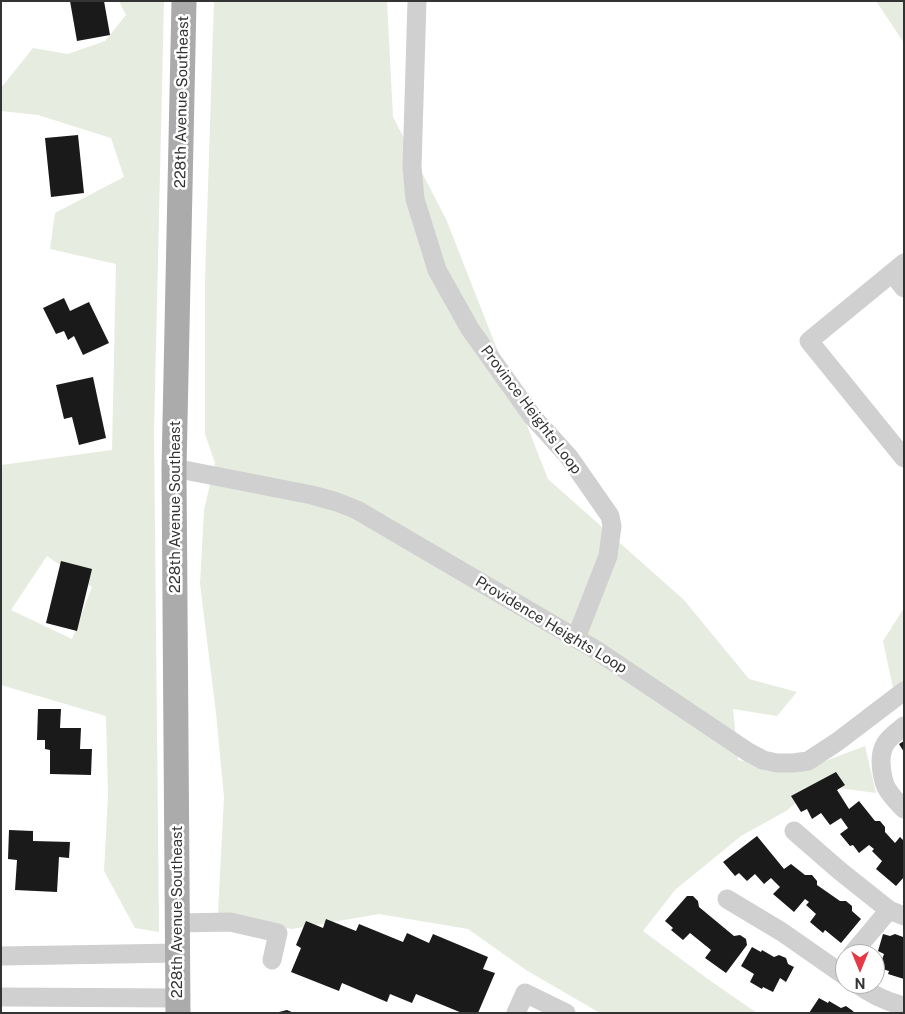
<!DOCTYPE html>
<style>
body{margin:0}
#map{position:relative;width:905px;height:1014px;overflow:hidden;background:#fff;font-family:"Public Sans",sans-serif}
canvas{display:block}
.frame{position:absolute;inset:0;border:2px solid #333;pointer-events:none}
.north{position:absolute;left:835px;top:944px;width:50px;height:50px;box-sizing:border-box;background:#fff;border:1px solid #adadad;border-radius:50%;rotate:180deg;font-size:14px;font-weight:700;line-height:20px;text-align:center;color:#333}
.north::after{content:'';display:block;margin:auto;width:18px;height:22px;background:#e63946;clip-path:polygon(50% 0,100% 100%,50% 72%,0 100%)}
</style>
<div id="map">
<canvas width="905" height="1014"></canvas>
<div class="frame"></div>
<div class="north">N</div>
</div>
<script>
const c = document.querySelector('canvas').getContext('2d');
c.lineJoin = 'round';
function fill(path, color) { c.fillStyle = color; c.fill(path, 'evenodd'); }
function trace(path, color, width, dash) { c.strokeStyle = color; c.lineWidth = width; c.lineCap = dash ? 'butt' : 'round'; c.setLineDash(dash || []); c.stroke(path); }
function drawText(font, color, halo, rows, align = 'center') {
  c.font = font + ' "Public Sans",sans-serif'; c.lineWidth = 5; c.setLineDash([]); c.textBaseline = 'middle'; c.strokeStyle = halo; c.fillStyle = color; for (const [text, x, y, turn = 0] of rows) {
    c.save(); c.translate(x, y); c.rotate((+turn || 0) * Math.PI / 180); c.textAlign = isNaN(turn) ? turn : align; if (halo) c.strokeText(text, 0, 0); c.fillText(text, 0, 0); c.restore();
  }
}
fill(new Path2D(`
 M119,1h45l-10,430 5,501 -24,-4 -31,-57 4,-76 -2,-79 -105,-31v-220l111,-15 4,-186 -66,-15 5,-36 69,-36 -13,-39 -73,-23 -37,-4v-23l32,-40 35,6 37,-13 21,-26zM47,556l45,31 -20,52 -61,-29z
 M214,1h173l6,116 53,102 102,260 136,121 65,79 48,13 -20,24 -44,-7 5,51 64,10 63,-24 11,47 -59,-8 -31,26 -45,25 -66,54 -32,41 69,51 45,31h-157l-74,-43 -58,-41 -89,-15 -87,15 -74,-16 6,-116 -8,-84 -16,-129 4,-74 11,-47 -10,-29v-154z
 M876,1h28v42z
 M904,608v76l-11,4 -10,-47z`), '#e6ecdf');
fill(new Path2D(`
 M70,1h34l6,34 -33,6z
 M78,135l6,58 -33,4 -6,-59z
 M64,298l6,13 19,-9 20,41 -26,12 -9,-19 -6,4 -4,-9 -8,3 -13,-26z
 M93,377l13,61 -27,7 -7,-28 -8,2 -8,-34z
 M61,561l31,8 -15,62 -31,-8z
 M38,709h23l-1,19h21l-1,21h12l-1,26 -41,-1v-24l-5,-1v-9h-8z
 M904,741v11l-5,-8z
 M836,772l9,13 -8,5 12,19 10,-8 16,20h5l5,6v5l10,11 5,-6 4,4v36l-8,9 -20,-17 6,-8 -10,-10 2,-2 -5,-4 -10,8 -6,-8 -3,1 -10,-12 8,-6 -7,-10 -11,7 -9,-12 -9,6 -5,-10 -6,3 -10,-16z
 M9,830l24,1v10l37,1 -1,16 -10,-1 -2,35 -42,-2 2,-30 -9,-1z
 M757,836l27,33 7,-5 14,11h7l5,6v4l23,16h6l6,5v5l9,8 -20,24 -16,-13 -2,3 -13,-11 6,-8 -10,-9 3,-3 -4,-3 -11,13 -21,-18 7,-7 -9,-9 -7,6 -9,-10 -8,7 -8,-8 -4,3 -12,-14z
 M687,896h6l5,5 1,6 35,29 6,-1 6,4 1,6 -21,28 -21,-15 6,-8 -21,-17 -7,7 -12,-10 2,-2 -8,-7z
 M326,919l30,12 3,-7 44,18 4,-9 22,10 4,-9 55,23 -5,12 12,4 -17,40h-16l-46,-19 -4,9 -22,-9 -3,8 -45,-19 -3,8 -48,-19 10,-24 -5,-3 10,-24 17,7z
 M883,934l7,2 5,-2 8,3 1,3v39l-16,-5 1,-3 -10,-3 5,-14 -6,-3z
 M752,947l9,5 1,-2 12,7 5,-2 7,3 2,6 6,3 -8,15 -6,-4 -7,14 -10,-5 -1,2 -12,-7 4,-8 -13,-8z
 M819,998l9,5 1,-2 12,7 5,-2 7,5 1,2h-45z
 M287,1010l7,3h-15v-1z`), '#1a1a1a');
trace(new Path2D(`
 M417,1l-5,166 3,32 22,71 33,59 62,87 37,41 41,59 2,10 -4,30 -32,82
 M904,263l-95,78 95,117
 M892,273l12,15
 M174,468l138,27 25,7 20,8 239,140 152,102 15,8 14,3h16l15,-2 29,-19 67,-51
 M904,726c-8,7 -18,13 -21,23 -4,10 -1,29 3,38 4,8 12,16 18,22
 M794,831l46,40 49,39 15,6
 M727,899l55,33 63,44
 M178,923l52,-1 48,11 -6,27
 M852,954l37,-44
 M1,956l177,-3
 M857,984c14,10 30,18 47,22
 M1,997l177,1
 M516,1013l9,-20 41,20`), '#d0d0d0', 19);
trace(new Path2D(`
 M178,1013l-4,-545 10,-467`), '#ababab', 25);
drawText('15px', '#333', '#fff', [
 ["228th Avenue Southeast",182,102,-89],
 ["Province Heights Loop",531,410,53],
 ["228th Avenue Southeast",175,507,-90],
 ["Providence Heights Loop",551,625,31],
 ["228th Avenue Southeast",177,912,-90]
]);
</script>
